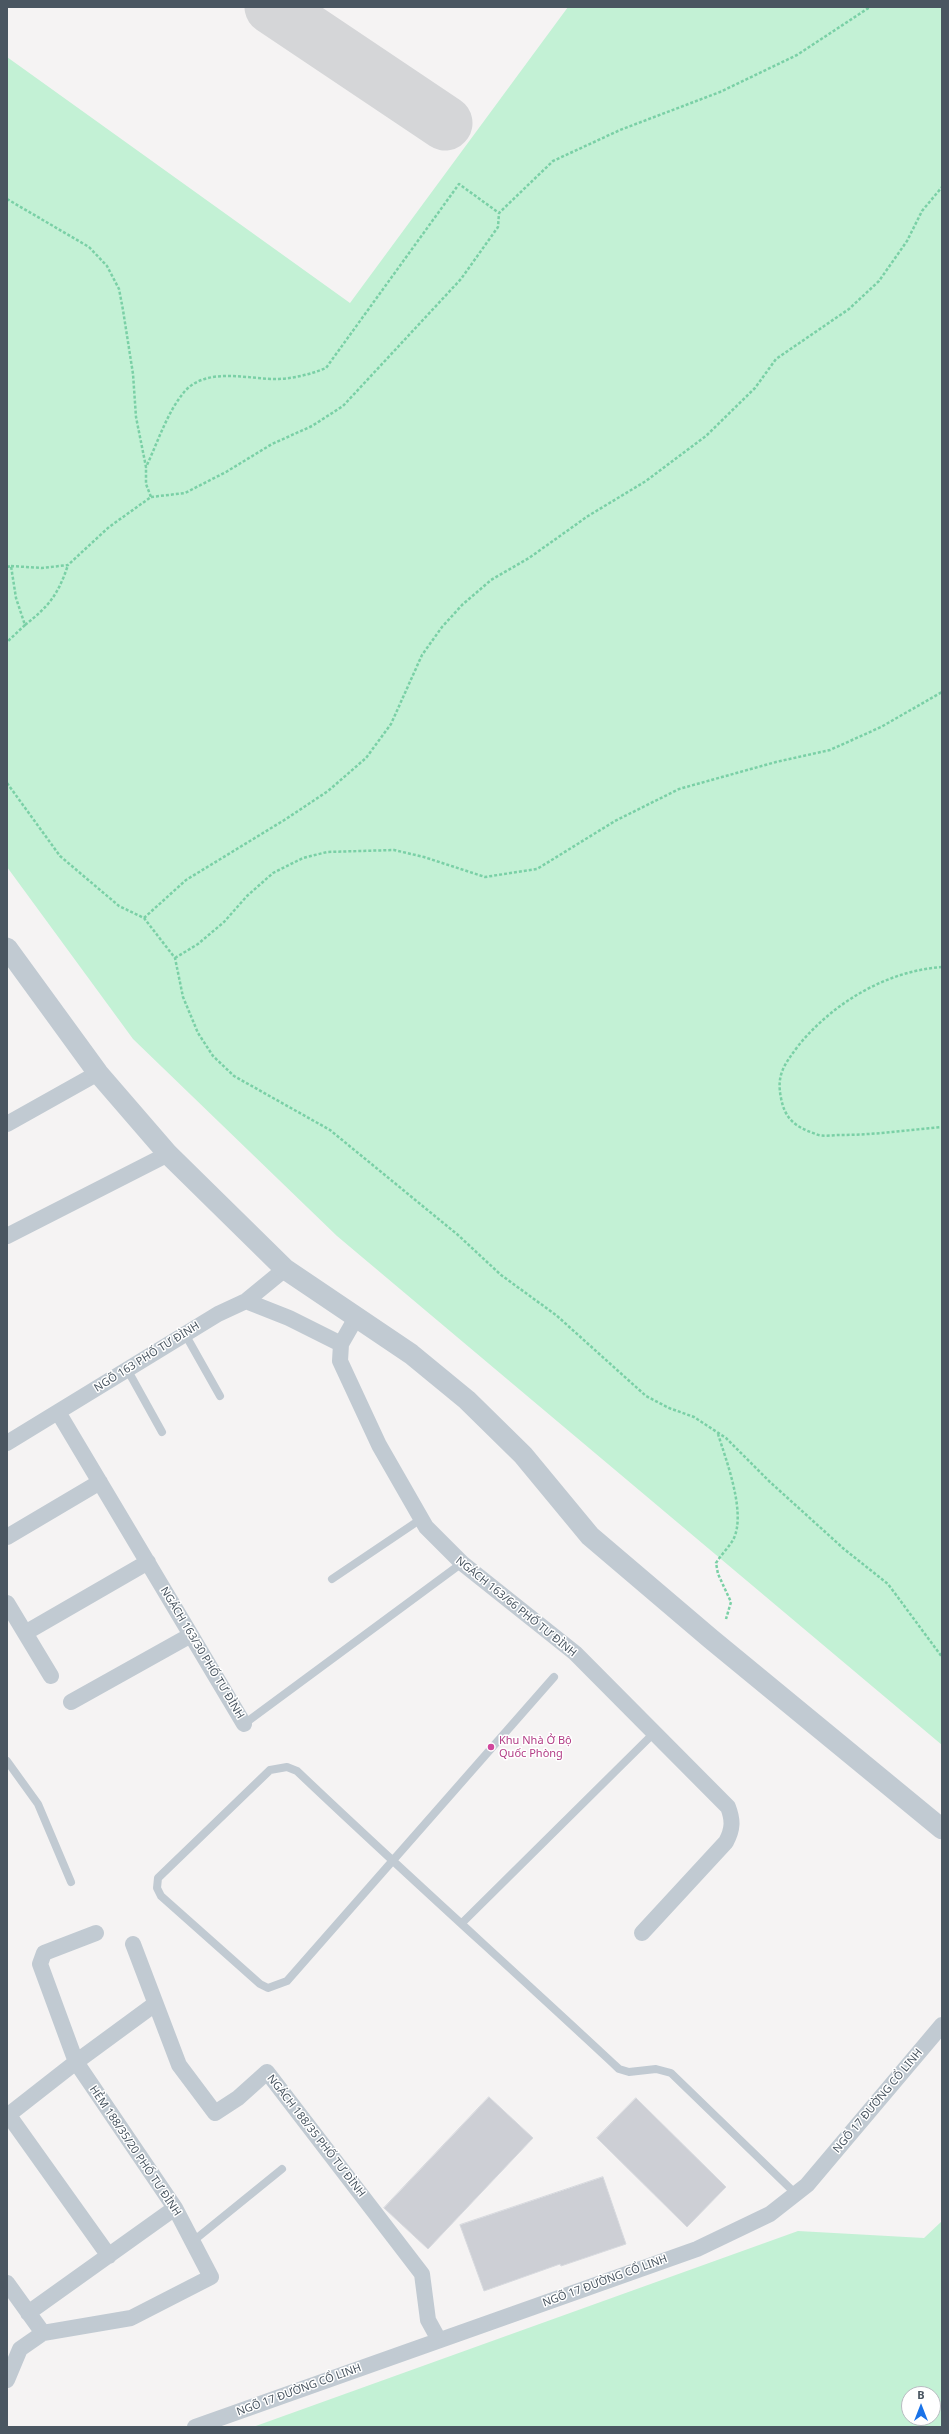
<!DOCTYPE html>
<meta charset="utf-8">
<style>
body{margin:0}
#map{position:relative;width:949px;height:2434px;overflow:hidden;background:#f5f3f3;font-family:"Noto Sans",sans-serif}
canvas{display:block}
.frame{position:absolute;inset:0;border:8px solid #4a5661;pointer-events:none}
.north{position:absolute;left:901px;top:2386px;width:40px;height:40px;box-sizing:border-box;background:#fff;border:1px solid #b7bbc0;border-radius:50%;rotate:0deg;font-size:11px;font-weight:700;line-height:16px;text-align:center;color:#4a5661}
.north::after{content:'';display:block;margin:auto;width:14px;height:18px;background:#1a73e8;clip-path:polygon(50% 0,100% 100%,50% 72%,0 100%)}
</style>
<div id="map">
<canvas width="949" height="2434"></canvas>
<div class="frame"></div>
<div class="north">B</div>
</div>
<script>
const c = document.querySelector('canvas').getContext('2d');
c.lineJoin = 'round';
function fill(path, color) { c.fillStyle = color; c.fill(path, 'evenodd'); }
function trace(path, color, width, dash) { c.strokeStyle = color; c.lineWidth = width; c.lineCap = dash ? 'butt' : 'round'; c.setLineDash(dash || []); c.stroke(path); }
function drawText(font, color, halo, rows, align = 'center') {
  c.font = font + ' "Noto Sans",sans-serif'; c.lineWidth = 3; c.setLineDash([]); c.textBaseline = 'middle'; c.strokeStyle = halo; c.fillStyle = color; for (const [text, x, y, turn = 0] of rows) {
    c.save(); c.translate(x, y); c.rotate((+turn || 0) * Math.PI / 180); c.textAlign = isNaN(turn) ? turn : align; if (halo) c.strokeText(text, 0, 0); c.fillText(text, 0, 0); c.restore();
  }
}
fill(new Path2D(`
 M568,7h374v1738l-605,-509 -204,-197 -126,-172v-810l343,246z
 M942,2221v206h-689l545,-196 126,7zM909,2394h24v24h-24z`), '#c3f1d5');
trace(new Path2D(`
 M272,7l173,116`), '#d5d6d8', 55);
const building = new Path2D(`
 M489,2097l44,41 -105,111 -44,-41z
 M636,2098l90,89 -39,40 -90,-89z
 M603,2177l23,67 -65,22 -1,-2 -76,27 -24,-66z`);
fill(building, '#cdcfd5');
trace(building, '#d7d9de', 1);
trace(new Path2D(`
 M7,199l82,48 18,19 12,23 4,21 10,64 3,43 10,50c12,-25 21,-55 39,-76 23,-25 65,-11 94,-12 17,-1 32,-5 47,-11l133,-184 40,29 54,-52 67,-31 100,-38 77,-37 73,-48
 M151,497l34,-4 41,-21 46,-28 40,-18 31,-20 118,-127 37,-52 1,-14
 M11,566l31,2 26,-3 41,-38 42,-30 -5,-13v-17
 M7,567l4,-1 5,32 9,27 -18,17
 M25,625c24,-19 33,-30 43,-60
 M7,783l53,73 59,50 25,12 31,40 8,39 15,36 15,23 21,20 96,54 128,105 43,40 55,40 90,81 23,12 25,9 32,21 44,44 74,67 44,35 54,73
 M144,918l42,-38 100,-61 42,-28 38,-33 25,-34 31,-69 20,-28 20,-22 29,-25 38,-22 59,-42 58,-35 60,-45 49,-48 21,-29 73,-50 30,-28 28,-40 15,-30 20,-24
 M175,958l23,-14 26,-22 23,-26 26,-23 30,-15 24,-6 67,-2 30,7 61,20 52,-8 78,-48 64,-32 97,-27 54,-12 51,-23 61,-35
 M942,967c-56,4 -109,36 -144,79 -13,18 -22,28 -17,52 4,21 14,29 35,36 6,3 16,1 24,1 34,0 68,-5 102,-8
 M718,1434c8,26 29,80 15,106 -5,8 -12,15 -17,23l2,11 13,28 -5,17`), '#7ad0a6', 2.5, [3, 2]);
trace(new Path2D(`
 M185,1334l35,62
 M127,1369l35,63
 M332,1579l89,-60
 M554,1677l-267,304 -19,7 -8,-4 -99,-88 -4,-8 1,-10 112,-108 17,-3 10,4c106,101 215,198 322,298l10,3 27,-3 15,4 126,122
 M244,1724l218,-161
 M7,1761l31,43 33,78
 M462,1923l192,-190
 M192,2242l90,-73`), '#c1cad2', 8);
trace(new Path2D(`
 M7,1124l91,-51
 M7,1236l161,-82
 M246,1301l43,17 52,26
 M357,1316l-16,28 -1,17 39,84 47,82 36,36 113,90 153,154c5,13 5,22 -2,35l-84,91
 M58,1412l186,312
 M7,1443l211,-129 28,-13 39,-32
 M7,1537l93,-55
 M7,1603l44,73
 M25,1633l123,-71
 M71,1702l120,-67
 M133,1944l46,121 36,48 23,-15 29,-26 155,202 6,46 11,20
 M7,2113l102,143
 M7,2116l69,-54 79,-58
 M7,2283l36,50
 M28,2313l147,-105
 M7,2380l13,-31 23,-16 88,-15 80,-41 -36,-69 -99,-146 -36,-98 4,-11 52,-20
 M195,2427l502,-178 73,-35 37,-29 135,-160`), '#c1cad2', 16);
trace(new Path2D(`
 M7,948l91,125 70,81 117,115 126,85 56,46 56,55 67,81 121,103 231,190`), '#c1cad2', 21);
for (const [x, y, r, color] of [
 [491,1747,4,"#d1479c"]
]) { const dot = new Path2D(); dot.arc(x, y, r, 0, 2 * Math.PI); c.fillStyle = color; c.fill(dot); trace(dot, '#fff', 1.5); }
drawText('11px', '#4a5661', '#fff', [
 ["NGÕ 163 PHỐ TƯ ĐÌNH",147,1357,-32],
 ["NGÁCH 163/66 PHỐ TƯ ĐÌNH",516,1607,39],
 ["NGÁCH 163/30 PHỐ TƯ ĐÌNH",202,1653,59],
 ["NGÕ 17 ĐƯỜNG CỔ LINH",878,2101,-50],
 ["NGÁCH 188/35 PHỐ TƯ ĐÌNH",316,2136,52],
 ["HẺM 188/35/20 PHỐ TƯ ĐÌNH",135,2151,56],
 ["NGÕ 17 ĐƯỜNG CỔ LINH",605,2281,-20],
 ["NGÕ 17 ĐƯỜNG CỔ LINH",299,2390,-20]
]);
drawText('11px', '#b23c85', '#fff', [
 ["Khu Nhà Ở Bộ",499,1741],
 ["Quốc Phòng",499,1754]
], 'left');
</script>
